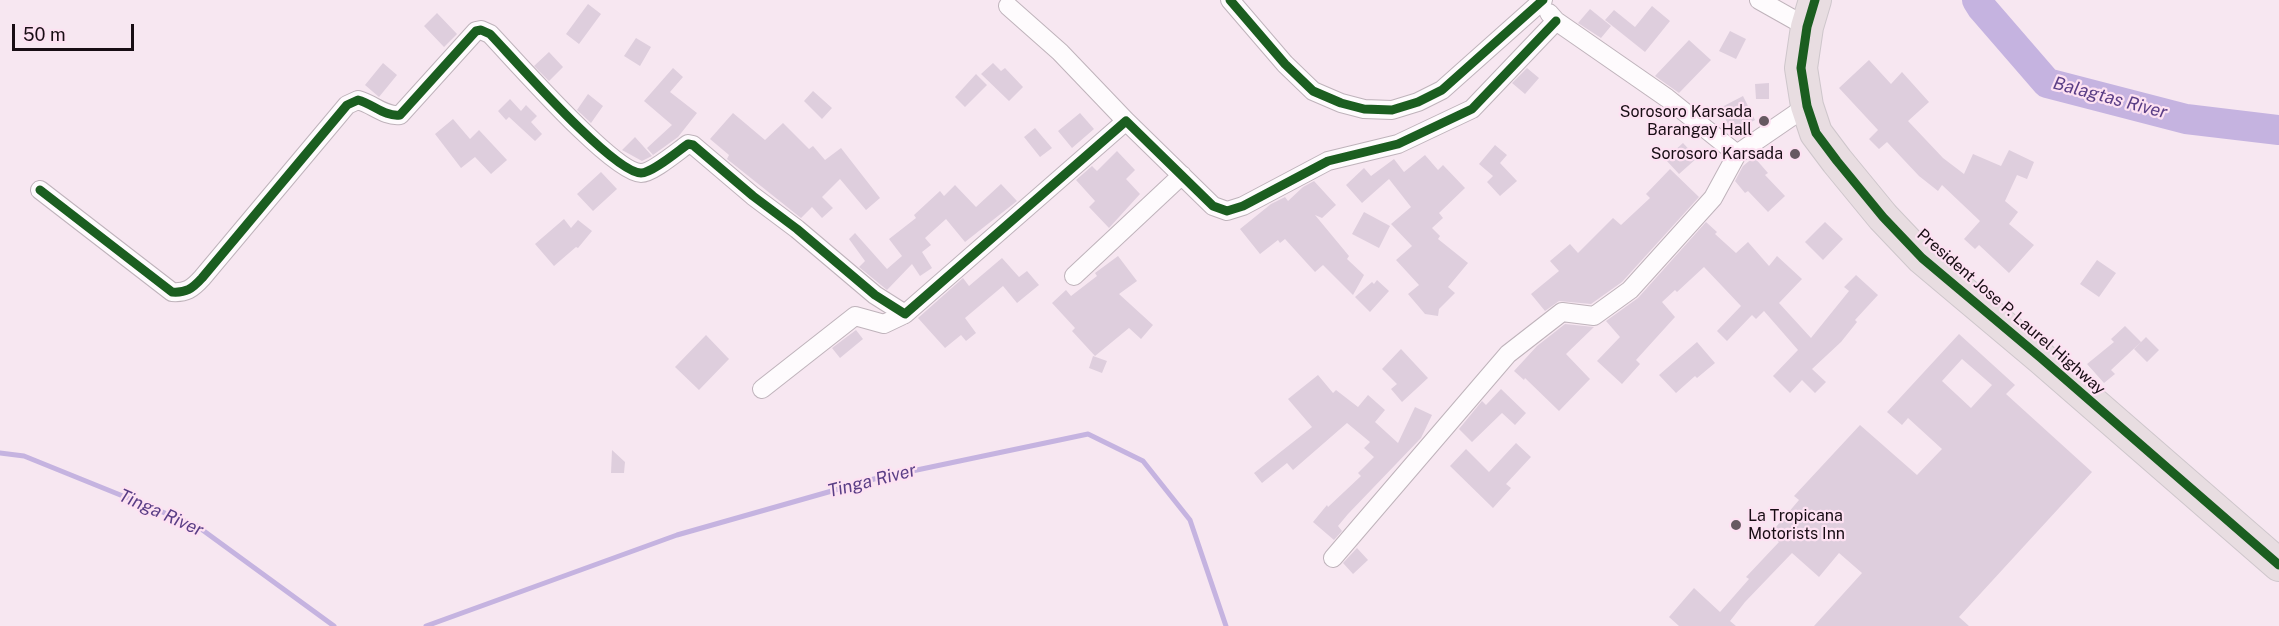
<!DOCTYPE html>
<style>
body{margin:0}
#map{position:relative;width:2279px;height:626px;overflow:hidden;background:#f7e7f1;font-family:"Public Sans",sans-serif}
canvas{display:block}
.scale{position:absolute;left:12px;top:24px;width:122px;height:27px;box-sizing:border-box;border:3px solid #180d14;border-top:0;padding-left:8px;font-size:18px;line-height:21px;white-space:nowrap;color:#180d14;-webkit-text-stroke:4px #fde1f2;paint-order:stroke}
</style>
<div id="map">
<canvas width="2279" height="626"></canvas>
<div class="scale">50 m</div>
</div>
<script>
const c = document.querySelector('canvas').getContext('2d');
c.lineJoin = 'round';
function trace(path, color, width, dash) { c.strokeStyle = color; c.lineWidth = width; c.lineCap = dash ? 'butt' : 'round'; c.setLineDash(dash || []); c.stroke(path); }
function fill(path, color) { c.fillStyle = color; c.fill(path, 'evenodd'); }
function drawText(font, color, halo, rows, align = 'center') {
  c.font = font + ' "Public Sans",sans-serif'; c.lineWidth = 4.5; c.setLineDash([]); c.textBaseline = 'middle'; c.strokeStyle = halo; c.fillStyle = color; for (const [text, x, y, turn = 0] of rows) {
    c.save(); c.translate(x, y); c.rotate((+turn || 0) * Math.PI / 180); c.textAlign = isNaN(turn) ? turn : align; if (halo) c.strokeText(text, 0, 0); c.fillText(text, 0, 0); c.restore();
  }
}
trace(new Path2D(`
 M0,453l24,3 173,70 137,100
 M426,626l251,-91 197,-56 214,-45 55,27 47,59 36,106`), '#c5b3e0', 5);
trace(new Path2D(`
 M1977,0l5,8 65,75 139,36 93,11`), '#c5b3e0', 30);
fill(new Path2D(`
 M588,4l13,10 -22,30 -13,-10z
 M1652,6l18,15 -25,31 -40,-32 9,-10 21,17z
 M1590,9l21,17 -10,12 -23,-15z
 M437,13l20,21 -13,13 -20,-21z
 M1730,31l16,8 -10,20 -17,-8z
 M636,38l15,9 -11,19 -16,-10z
 M1689,40l22,20 -32,33 -24,-17z
 M549,52l14,15 -14,14 -15,-15z
 M1869,60l22,24 11,-12 27,30 -21,19 35,37 21,16 9,-20 28,12 8,-16 25,12 -7,17 -10,-4 -12,26 13,11 -9,12 25,21 -25,28 -30,-28 -4,4 -11,-10 16,-18 -38,-36 -4,6 -19,-15 -32,-34 -8,7 -10,-10 9,-9 -39,-42z
 M383,63l14,12 -18,22 -14,-12z
 M993,63l8,8 4,-3 18,19 -14,14 -28,-27z
 M673,68l10,9 -13,15 27,21 -19,24 -25,18 -6,-7 25,-23 -28,-24z
 M1527,68l12,10 -14,16 -13,-11z
 M976,74l11,11 -22,22 -10,-10z
 M1769,83v16h-13l-1,-15z
 M813,91l19,17 -10,11 -18,-18z
 M588,94l15,12 -12,17 -14,-13z
 M1743,96l12,24 -23,12 -12,-24z
 M510,99l11,12 5,-6 11,11 -6,6 11,12 -7,7 -26,-24 -3,3 -8,-9z
 M733,113l32,27 18,-17 26,26 4,-3 12,14 16,-12 39,50 -14,12 -26,-31 -18,18 11,11 -11,10 -10,-11 -11,11 -74,-59 2,-4 -19,-16z
 M1080,113l14,16 -22,19 -14,-17z
 M453,119l17,20 9,-9 28,30 -16,14 -16,-17 -14,11 -26,-34z
 M1035,128l17,20 -12,9 -16,-20z
 M635,137l17,19 -10,5 -20,-11z
 M1683,143l14,15 -18,16 -14,-15z
 M1495,145l12,10 -7,8 17,18 -17,15 -13,-14 6,-6 -14,-12z
 M1117,151l18,19 -9,9 14,15 -31,34 -20,-21 6,-6 -19,-21 16,-14 5,5z
 M1425,155l13,15 5,-5 22,23 -26,25 4,5 -11,10 8,8 -2,3 30,24 -20,24 7,6 -16,16 -1,7 -13,-2 -17,-20 11,-9 -23,-25 16,-14 -21,-22 20,-17 -22,-28 -27,24 -16,-18 18,-17 7,8 23,-17 10,13z
 M1754,157l14,16 -3,2 20,21 -17,16 -20,-21 -3,2 -10,-12 8,-15z
 M1670,169l29,28 -77,85 -31,22 -32,-3 -14,10 -14,-17 28,-23 -9,-10 20,-17 8,9 35,-35 8,7 29,-27 -4,-4z
 M601,172l16,17 -24,22 -16,-17z
 M1314,181l22,24 -14,13 -7,-3 34,41 -2,3 17,16 -11,20 -30,-30 -8,7 -30,-33 -5,4 -2,-3 -18,14 -20,-25 31,-25 14,-7 3,4 15,-14z
 M1001,184l16,17 -52,41 -19,-23 -21,19 6,7 -9,7 10,16 -12,8 -8,-12 -25,26 -28,-23 6,-6 -16,-22 6,-6 32,36 15,-13 -13,-17 27,-21 -2,-3 26,-24 4,5 11,-11 21,22z
 M1364,212l26,14 -11,22 -27,-14z
 M564,219l7,9 7,-8 14,11 -14,17 -2,-1 -22,19 -19,-22z
 M1706,222l11,10 -2,2 21,19 12,-11 21,24 8,-10 25,23 -23,24 32,35 38,-47 -5,-4 12,-12 22,20 -23,25 2,2 -16,20 -29,27 14,13 -11,11 -13,-13 -12,13 -17,-17 25,-26 -34,-39 -8,8 -4,-4 -25,26 -10,-10 24,-25 -37,-39 -27,25 -2,-2 -13,12 13,15 -39,43 4,4 -18,20 -25,-23 23,-24 -14,-16 32,-23z
 M1825,222l18,17 -20,21 -18,-18z
 M1118,256l19,25 -18,13 34,31 -12,14 -12,-11 -34,28 -23,-25 3,-3 -23,-25 14,-13 5,6 26,-20 -2,-3z
 M1002,258l17,19 8,-6 12,14 -22,18 -14,-17 -38,32 11,15 -10,8 -5,-6 -16,13 -27,-30 45,-40 6,8z
 M2097,260l19,13 -17,24 -19,-13z
 M1377,280l12,11 -19,21 -15,-15 17,-15 2,2z
 M1565,324l29,3 -28,27 24,25 -31,32 -34,-33 -1,2 -10,-9 23,-25z
 M2125,326l16,16 -30,28 4,4 -11,9 -17,-19 27,-22 -3,-3z
 M856,330l7,9 -23,19 -8,-10z
 M1959,334l56,51 -9,9 86,78 -133,145 10,9h-155l48,-53 -23,-20 -20,24 -27,-24 -47,49 -15,19 6,5h-57l-10,-9 25,-29 26,24 29,-33 -3,-2 33,-35 -9,-8 29,-34 -5,-4 66,-71 57,50 25,-26 -34,-31 -6,7 -15,-13zM1962,359l30,26 -21,23 -29,-27z
 M706,335l23,24 -30,31 -24,-23z
 M2146,337l13,13 -12,12 -13,-13z
 M1697,342l18,21 -18,15 -2,-2 -19,17 -17,-18z
 M1401,349l27,29 -26,24 -11,-13 6,-5 -15,-15z
 M1093,356l14,5 -5,12 -13,-5z
 M1318,375l15,18 3,-3 22,17 10,-12 17,15 -10,12 23,21 17,-36 17,8 -11,23 -73,76 -10,12 4,5 -8,9 -21,-18 14,-17 1,2 33,-31 -3,-3 16,-16 -10,-9 6,-6 -23,-19 -54,47 -6,-7 -25,20 -8,-10 58,-46 -24,-28z
 M1501,389l25,24 -11,12 -13,-12 -30,29 -13,-13 23,-28 4,4z
 M1516,443l15,14 -25,27 5,4 -18,20 -43,-42 16,-17 23,23z
 M612,450l13,12 -1,11h-13z
 M1357,548l11,12 -15,14 -10,-11z`), '#decedd');
const street = new Path2D(`
 M1230,0l55,64 28,27 28,12 23,6 28,1 26,-8 24,-12 101,-90
 M1759,0l48,27
 M1008,6l52,46 66,69
 M1549,13l7,8 111,77 70,56
 M40,190l132,102c14,1 20,-3 30,-14l145,-173 11,-5c15,4 27,17 42,15l76,-84 5,-1 9,4c24,25 123,139 151,139 11,0 37,-22 47,-29l5,1 60,51 44,33 78,66 30,19 221,-193 87,85 14,5 16,-5 85,-45 70,-17 74,-35 84,-88
 M1074,276l108,-101
 M762,389l93,-73 29,8 21,-10
 M1333,558l175,-204 54,-42 32,4 36,-26 83,-92 24,-44 70,-48`);
const highway = new Path2D(`
 M1815,0l-8,27 -6,41 6,38 9,27 21,28 46,56 39,41 119,100 238,207`);
trace(street, '#bfb3bb', 20);
trace(highway, '#cec6cb', 34);
trace(street, '#fefbfd', 18);
trace(highway, '#e8dde1', 32);
trace(new Path2D(`
 M1230,0l55,64 28,27 28,12 23,6 28,1 26,-8 24,-12 101,-90
 M1815,0l-8,27 -6,41 6,38 9,27 21,28 46,56 39,41 119,100 238,207
 M40,190l132,102c14,1 20,-3 30,-14l145,-173 11,-5c15,4 27,17 42,15l76,-84 5,-1 9,4c24,25 123,139 151,139 11,0 37,-22 47,-29l5,1 60,51 44,33 78,66 30,19 221,-193 87,85 14,5 16,-5 85,-45 70,-17 74,-35 84,-88`), '#1b5e20', 9);
for (const [x, y, r, color] of [
 [1764,121,6,"#665961"],
 [1795,154,6,"#665961"],
 [1736,525,6,"#665961"]
]) { const dot = new Path2D(); dot.arc(x, y, r, 0, 2 * Math.PI); c.fillStyle = color; c.fill(dot); trace(dot, '#fde1f2', 2); }
drawText('16px', '#180d14', '#fde1f2', [
 ["Sorosoro Karsada",1752,112],
 ["Barangay Hall",1752,130],
 ["Sorosoro Karsada",1783,154],
 ["La Tropicana",1748,516,"left"],
 ["Motorists Inn",1748,534,"left"]
], 'right');
drawText('16px', '#180d14', '#fde1f2', [
 ["President Jose P. Laurel Highway",2011,312,41]
]);
drawText('italic 18px', '#5a3e86', '#fde1f2', [
 ["Balagtas River",2110,98,15],
 ["Tinga River",872,481,-14],
 ["Tinga River",161,513,24]
]);
</script>
